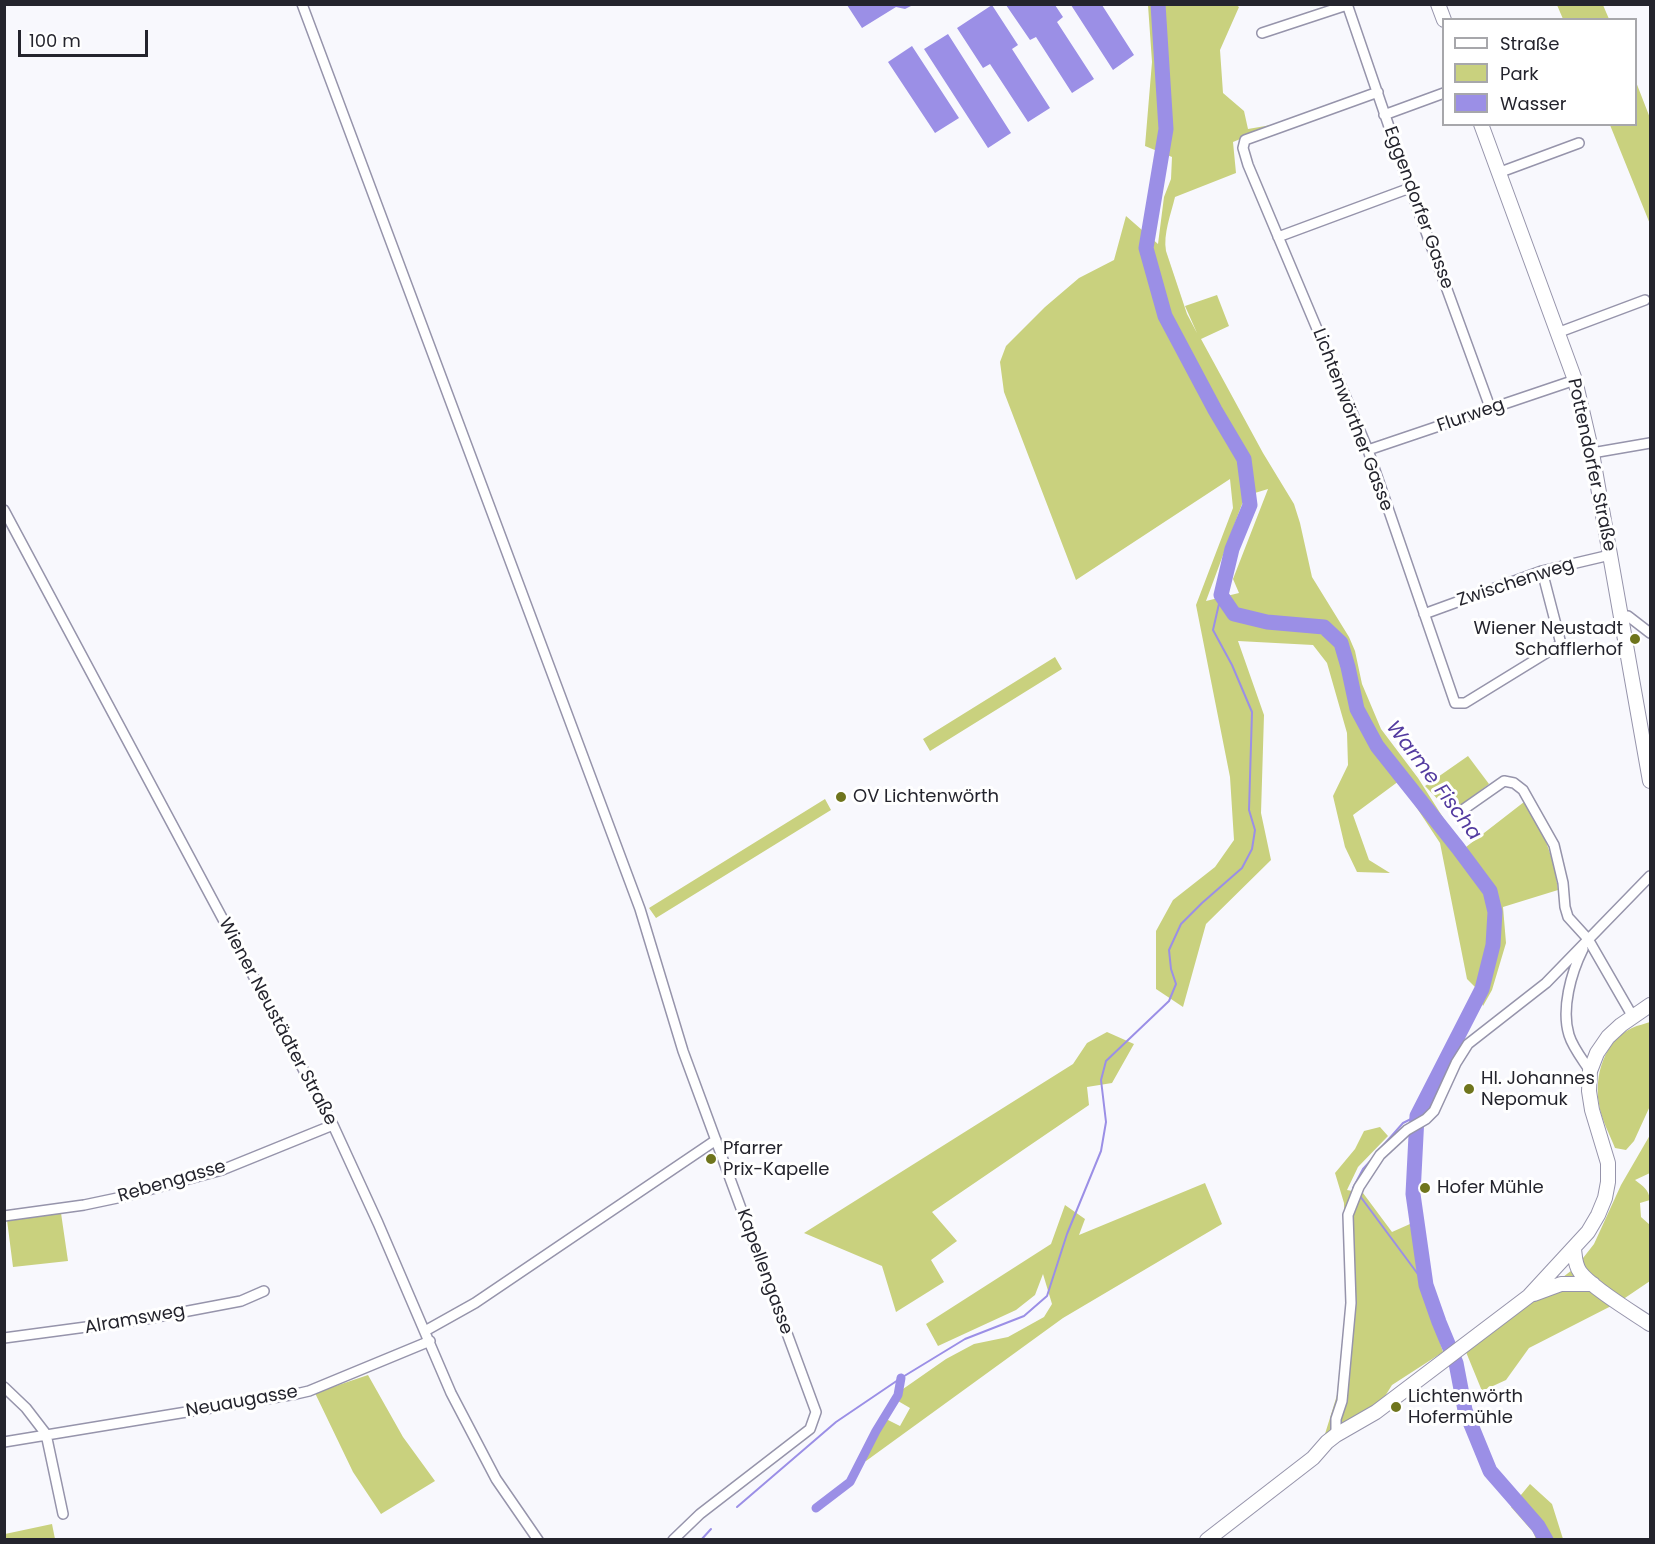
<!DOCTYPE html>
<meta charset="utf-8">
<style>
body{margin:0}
#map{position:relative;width:1655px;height:1544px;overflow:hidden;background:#f8f8fd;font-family:Poppins,sans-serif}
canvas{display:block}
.frame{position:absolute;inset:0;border:6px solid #24242d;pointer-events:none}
.legend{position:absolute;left:1442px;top:18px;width:195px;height:108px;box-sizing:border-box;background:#fff;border:2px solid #a7a7ab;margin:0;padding:8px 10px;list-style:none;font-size:18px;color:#24242d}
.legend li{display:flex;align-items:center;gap:12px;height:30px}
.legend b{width:30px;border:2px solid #a7a7ab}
.scale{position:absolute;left:18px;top:30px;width:130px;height:27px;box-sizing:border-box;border:3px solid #24242d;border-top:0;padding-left:8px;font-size:18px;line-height:21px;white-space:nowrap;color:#24242d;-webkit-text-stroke:4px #fff;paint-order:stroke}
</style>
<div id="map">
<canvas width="1655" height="1544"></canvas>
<div class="frame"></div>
<ul class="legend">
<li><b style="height:8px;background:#fff"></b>Straße</li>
<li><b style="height:16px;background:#c9d17e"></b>Park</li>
<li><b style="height:16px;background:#9b8fe6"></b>Wasser</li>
</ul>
<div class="scale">100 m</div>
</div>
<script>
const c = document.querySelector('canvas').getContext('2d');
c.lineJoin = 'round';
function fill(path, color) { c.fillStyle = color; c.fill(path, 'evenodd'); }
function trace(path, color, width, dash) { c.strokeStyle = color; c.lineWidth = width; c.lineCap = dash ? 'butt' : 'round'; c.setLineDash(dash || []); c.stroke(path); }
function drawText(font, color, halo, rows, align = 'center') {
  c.font = font + ' Poppins,sans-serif'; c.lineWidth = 6; c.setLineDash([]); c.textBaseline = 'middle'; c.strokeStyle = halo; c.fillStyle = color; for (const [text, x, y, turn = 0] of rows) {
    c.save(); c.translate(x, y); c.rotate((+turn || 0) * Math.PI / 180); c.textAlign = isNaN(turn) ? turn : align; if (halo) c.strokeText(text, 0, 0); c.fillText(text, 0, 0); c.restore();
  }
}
fill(new Path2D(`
 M1148,5h88l3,2 -19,43 3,43 21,18 4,18 29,-5 -44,18 3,31 -61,24c-4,17 -12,37 -9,54l21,63 10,19 -12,-27 32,-11 12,31 -28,13 62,114 31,51 6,19 12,54 37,60 6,14 7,33 19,45 37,49 26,41 22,28 58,-45c19,26 30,55 34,88l-55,17 3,36 -14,47 -9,16 -8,-19 -8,-8 -27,-136 -41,-62 -46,34 16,45 21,13 -33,-1 -12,-25 -12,-51 15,-31 -1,-32 -20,-70 -14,-18 -75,-4 26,74 -3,98 10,47 -65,64 -23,83 -27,-18v-58l17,-31 42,-33 19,-27 -4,-63 -34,-172 37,-97 -3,-29 -154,101 -72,-188 -4,-30 6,-16 39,-39 34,-29 35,-18 12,-44 32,28 6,-47 7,-18 1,-22 -27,-11 7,-84zM1268,489l-35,90 6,14 -33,8 39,-105z
 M1557,5h46l6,14h-46z
 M1636,82l14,36v106l-40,-99 26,-1z
 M1055,657l7,12 -132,82 -7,-12z
 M1468,756l21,28 -38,29 -26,-27z
 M825,799l6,11 -175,108 -7,-10z
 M1650,1022v84l-16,35 -8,9 -11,-2c-5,-13 -14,-29 -16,-44 -5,-28 5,-63 33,-76 6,-3 13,-4 18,-6z
 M1107,1032l27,12 -22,39 -25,4 2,18 -157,107 25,29 -26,19 13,22 -48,30 -14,-46 -78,-33 269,-169 14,-21z
 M1380,1127l8,9 -30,31 -11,23 16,3 29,39 18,-8 13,64 20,64 -51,33 -10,16 -31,21 -26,12 12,-39 9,-94 -2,-98 -9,-30 20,-24 9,-18z
 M1650,1135v38l-15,7c8,6 14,10 15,20l-10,3 1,14 9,8v56l-31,21 -90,46 -23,32 -24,11 -16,-39 110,-85 18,-23 27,-59z
 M1205,1183l17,41 -159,94 -197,143 -2,-3 22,-39 14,7 10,-18 -12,-7 5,-12 43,-30 28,-15 34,-7 36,-20 8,-13 -9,-30 -8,21 -19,15 -78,36 -12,-22 125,-80 14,-39 20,14 -6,16z
 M61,1213l7,48 -55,6 -6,-47z
 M368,1375l35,62 32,44 -54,33 -28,-42 -38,-79z
 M1530,1484l22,20 11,35h-27l-3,-7 -22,-25z
 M52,1524l3,15h-49l-1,-5z`), '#c9d17e');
fill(new Path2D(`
 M847,5h66l-8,4 -9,-2 -34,21z
 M992,5l26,40 -6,4 38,59 -22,14 -38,-58 -7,4 -26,-40z
 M1006,5h49l8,12 -6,5 37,57 -22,14 -36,-56 -6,3z
 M1071,5h31l32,50 -21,15z
 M948,34l63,99 -23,15 -64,-99z
 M912,46l47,72 -24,15 -47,-71z`), '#9b8fe6');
trace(new Path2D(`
 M1381,1148l22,-25 14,-7
 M1354,1189l-1,-1 10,-19 11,-12
 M1360,1196l66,89
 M737,1507l99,-85 65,-44 64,-39 59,-23 23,-20 20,-62 34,-83 5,-29 -5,-42 5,-19 63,-60 7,-17 -5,-15 -2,-19 12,-26 21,-21 40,-35 10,-19 3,-19 -6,-20 3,-98 -20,-47 -19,-35 8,-35
 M701,1540l10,-11`), '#9b8fe6', 2);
trace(new Path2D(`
 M816,1508l34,-26 26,-51 22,-36 3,-17`), '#9b8fe6', 9);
trace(new Path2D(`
 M1158,4l8,125 -20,119 19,68 50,94 29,49 6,46 -18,44 -11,46 13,19 33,8 57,5 17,16 7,24 9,42 20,37 81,102 32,43 5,21 -2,33 -11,44 -65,127 -4,78 13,91 13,37 17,41 9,47 25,61 48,55 8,14`), '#9b8fe6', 15);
const minor = new Path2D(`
 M302,4l338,905 43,142 133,361 -6,17 -110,85 -27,26
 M1347,4l63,184 81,222
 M1262,33l85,-28
 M1378,92l-133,48 -2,8 5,17 120,285 87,253h10l96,-59 -19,-73
 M1384,115l60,-22
 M1498,173l81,-30
 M1278,237l132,-49
 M1557,333l88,-33
 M1368,450l207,-70
 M1592,453l58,-10
 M4,510l329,615 45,98 73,170 45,86 42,61
 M1424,614l118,-43 68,-16
 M1621,616h7l22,17
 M1464,809l40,-28 10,2 9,7 31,55 9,38 2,24 3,10 20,22 45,78
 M1583,949c-12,24 -22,60 -14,86 4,13 14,25 21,36
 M4,1216l80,-11 38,-8 100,-27 111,-45
 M425,1331l50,-28 241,-163
 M4,1338l142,-19 95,-18 23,-10
 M4,1387l22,21 20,26 17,80
 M1336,1435v-16l6,-18 9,-98 -3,-88 11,-28 21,-32 27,-25 19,-11 8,-8 22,-48 12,-19 78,-61 104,-107
 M4,1442l292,-48 13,-3 121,-50`);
const secondary = new Path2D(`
 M1438,4l6,16
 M1481,124l94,256 17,73 58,328
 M1574,1249c1,8 1,16 6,23 12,16 52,40 70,52
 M1534,1294l27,-10h32
 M1207,1540l106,-82 14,-16 9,-7 40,-23 153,-116 59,-64 10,-17 7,-17 3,-16v-19l-16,-53 -3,-19 1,-20 7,-18 11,-16 13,-12 29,-20`);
trace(minor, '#9694ab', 12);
trace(secondary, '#9694ab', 16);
trace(minor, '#fff', 9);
trace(secondary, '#fff', 14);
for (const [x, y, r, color] of [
 [1635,639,6,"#6f751d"],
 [841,797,6,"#6f751d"],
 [1469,1089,6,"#6f751d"],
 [711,1159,6,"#6f751d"],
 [1425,1188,6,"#6f751d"],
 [1396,1407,6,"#6f751d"]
]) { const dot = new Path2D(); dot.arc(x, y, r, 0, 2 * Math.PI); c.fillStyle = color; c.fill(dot); trace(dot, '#fff', 2); }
drawText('18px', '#24242d', '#fff', [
 ["Eggendorfer Gasse",1418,208,70],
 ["Flurweg",1471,416,-19],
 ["Lichtenwörther Gasse",1352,420,69],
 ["Pottendorfer Straße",1591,465,78],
 ["Zwischenweg",1516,583,-18],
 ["Wiener Neustädter Straße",277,1022,62],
 ["Rebengasse",172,1182,-16],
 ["Kapellengasse",764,1272,70],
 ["Alramsweg",135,1320,-10],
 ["Neuaugasse",242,1402,-10]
]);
drawText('18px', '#24242d', '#fff', [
 ["Wiener Neustadt",1623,629,"right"],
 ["Schafflerhof",1623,650,"right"],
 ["OV Lichtenwörth",853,797],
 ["Hl. Johannes",1481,1079],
 ["Nepomuk",1481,1100],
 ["Pfarrer",723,1149],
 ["Prix-Kapelle",723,1170],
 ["Hofer Mühle",1437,1188],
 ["Lichtenwörth",1408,1397],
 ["Hofermühle",1408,1418]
], 'left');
drawText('italic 20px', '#533ba0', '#fff', [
 ["Warme Fischa",1433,781,53]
]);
</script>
